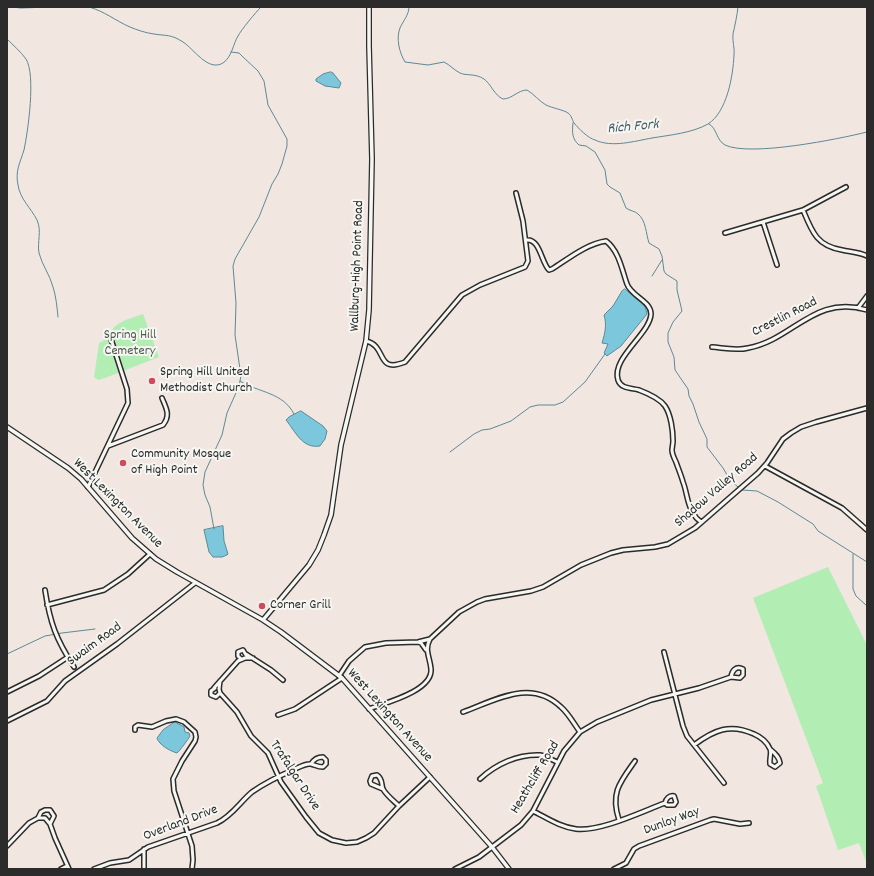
<!DOCTYPE html>
<style>
body{margin:0}
#map{position:relative;width:874px;height:876px;overflow:hidden;background:#f1e6e0;font-family:Dekko,sans-serif}
canvas{display:block}
.frame{position:absolute;inset:0;border:8px solid #2b2b2b;pointer-events:none}
</style>
<div id="map">
<canvas width="874" height="876"></canvas>
<div class="frame"></div>
</div>
<script>
const c = document.querySelector('canvas').getContext('2d');
c.lineJoin = 'round';
function fill(path, color) { c.fillStyle = color; c.fill(path, 'evenodd'); }
function trace(path, color, width, dash) { c.strokeStyle = color; c.lineWidth = width; c.lineCap = dash ? 'butt' : 'round'; c.setLineDash(dash || []); c.stroke(path); }
function drawText(font, color, halo, rows, align = 'center') {
  c.font = font + ' Dekko,sans-serif'; c.lineWidth = 4; c.setLineDash([]); c.textBaseline = 'middle'; c.strokeStyle = halo; c.fillStyle = color; for (const [text, x, y, turn = 0] of rows) {
    c.save(); c.translate(x, y); c.rotate((+turn || 0) * Math.PI / 180); c.textAlign = isNaN(turn) ? turn : align; if (halo) c.strokeText(text, 0, 0); c.fillText(text, 0, 0); c.restore();
  }
}
fill(new Path2D(`
 M143,314l16,43 -54,21 -7,2 -4,-3 5,-34 9,-5c6,-17 19,-18 35,-24z
 M828,567l39,78v219l-8,-21 -21,7 -22,-64 7,-3 -70,-185z`), '#b2eeb4');
const water = new Path2D(`
 M331,72l2,1 8,10 -2,5 -14,-2 -9,-5v-2l7,-5z
 M625,289l20,17 2,8 -26,32 -14,10 -3,-3 4,-9 -6,-1c3,-10 5,-18 2,-28l9,-9 9,-15z
 M301,411l22,15 4,5 -2,8 -5,7c-18,3 -25,-15 -34,-26l3,-3z
 M223,526l1,15 4,13 -1,1 -5,2h-9l-4,-5 -5,-22z
 M175,722l9,5 1,5 4,1 1,3c-1,2 -11,16 -13,17 -7,-2 -18,-8 -20,-15l6,-8z`);
fill(water, '#7cc7dc');
trace(water, '#5c8995', 1);
trace(new Path2D(`
 M11,7l10,1 30,-1
 M89,7c15,4 27,14 41,20 7,3 16,6 24,7 12,2 17,0 29,8 11,7 25,30 40,21 9,-6 10,-19 15,-27 3,-6 18,-24 23,-29
 M409,7c0,8 -6,14 -9,21 -4,10 -1,24 5,34l23,3 16,-3c6,3 10,8 16,11 6,3 15,0 24,6 7,5 10,16 19,20 9,0 15,-9 24,-9 7,4 12,11 19,15 6,3 18,5 22,8 4,3 4,7 6,10 5,6 14,15 21,17 17,8 40,1 57,-2 18,-3 40,-5 56,-14 19,-12 25,-48 26,-69 1,-7 -2,-14 -1,-21 2,-9 4,-18 5,-27
 M7,39c7,7 13,12 19,20 10,16 2,72 -2,91 -4,13 -9,21 -6,35 2,14 13,23 19,35 5,11 0,22 2,33 3,12 11,22 14,34 3,9 4,20 5,30
 M573,123c-1,9 -1,16 6,22l7,1 9,6 10,18 2,14 3,3 10,6 6,15c4,3 9,3 12,6 8,6 8,20 11,29l10,6 3,7 2,15 2,3 11,7v9l5,21 -9,11 -5,11v9l6,15 1,13 13,19 1,7 4,8 6,18 8,17v8l16,21 7,12 8,7
 M709,124c8,4 7,16 16,21 25,12 114,-6 142,-13
 M652,276l10,-16
 M240,381c19,12 43,11 54,33
 M450,452l24,-18 8,-4 8,-1 21,-8 19,-14 8,-2h17l8,-3 22,-20 20,-28
 M742,490l15,1 21,11 35,22 5,7 49,31
 M214,529l-4,-22 -5,-12 -2,-10 2,-13 17,-37 5,-22 12,-27 2,-10 -6,-41 1,-32 -3,-37 2,-7 24,-42 13,-33 6,-10 4,-10 5,-18v-7l-19,-34 -4,-24 -6,-10 -16,-15 -3,-3 -8,-1
 M853,554v35l3,7 11,10
 M7,654l38,-18 17,-3 33,-4`), '#5c8995', 1);
const minor = new Path2D(`
 M803,210c9,22 14,36 39,40 9,2 17,2 25,6
 M763,222l14,43
 M725,233l78,-23 43,-23
 M526,240c14,-2 15,22 23,30l3,-1c16,-10 34,-25 54,-28 13,10 16,29 21,43 4,12 24,17 24,30 -1,20 -40,44 -33,66 3,9 14,8 21,10 8,3 21,9 26,16 6,9 8,25 8,35 0,3 -1,7 -1,9 0,4 2,8 4,12 2,6 5,13 7,20 4,10 4,22 10,31 2,4 5,7 8,9
 M858,308l9,-12
 M366,341c22,5 9,33 39,21l57,-67 18,-10 45,-18 3,-6 -5,-40 -7,-28
 M712,347c12,1 25,4 36,1 45,-8 66,-54 119,-38
 M108,446l55,-21c8,-10 3,-17 -1,-27
 M765,466l77,42 25,22
 M88,487l40,-84 -1,-14 -17,-53
 M45,590c5,33 11,49 29,77
 M47,605l57,-15 24,-16 22,-20
 M418,642l3,1 5,7
 M664,652l19,74 4,10 37,47
 M246,654l25,16 12,10
 M241,659l-3,-3v-4l5,-2 3,5
 M339,676l10,-15 16,-14 21,-4 32,-1 12,-3 29,-27 18,-10 8,-3 46,-8 12,-4 38,-22 30,-12 12,-3 32,-3 13,-3 27,-16 63,-55 9,-10 16,-24 8,-6 10,-6 15,-5 51,-14
 M220,681l-1,8 1,4 17,19 14,24 17,17 13,29 25,35 13,16 13,7 14,3 11,-1 9,-4 8,-5 25,-27 31,-29
 M214,688l24,-27 7,-3h8
 M215,688l-4,3v4l5,2 4,-4
 M7,692l32,-16 29,-19
 M369,709c16,-6 64,-18 62,-40 -1,-12 -7,-19 -1,-30
 M463,712c33,-12 68,-34 98,-5 8,7 13,17 19,25
 M278,715l17,-6 47,-31
 M7,721l40,-20 18,-20 52,-37 78,-61
 M135,730v-3l3,-2 14,2 14,-6 10,-2 8,3 11,10 1,5 -1,4 -13,20 -9,18 1,12 18,55 1,14 -1,9
 M694,745c20,-15 36,-22 60,-11 7,3 13,8 16,15 2,4 -1,10 0,15l5,3 5,-4c-1,-6 -4,-9 -9,-13
 M480,779c16,-15 38,-25 60,-24 6,1 12,5 17,7
 M383,789l-12,-5 -1,-3 2,-5 5,-1c6,4 4,9 6,14 3,6 11,12 16,17
 M533,811c14,7 27,16 43,18 24,3 65,-17 89,-26 1,-4 4,-8 9,-7l2,6 -2,3h-7l-2,-2
 M38,818h7l5,6
 M619,820c-9,-27 1,-38 16,-59
 M7,846l22,-23 9,-5 3,-6 4,-2h5l4,6 -4,8 5,14 14,31
 M61,869l6,-3
 M94,869l16,-6 19,-3 19,-13 69,-24c15,-7 23,-21 35,-31 13,-9 27,-16 41,-22 5,-2 12,-7 18,-6 4,1 7,3 12,3l3,-3v-4l-3,-3c-6,0 -9,2 -12,7
 M144,869v-20
 M455,869l24,-12 42,-32 12,-14 31,-60 16,-19 17,-10 54,-22 48,-12 32,-11 9,1 3,-3v-6c-7,-4 -11,2 -12,8
 M614,869l12,-6 8,-14 5,-3 71,-26 4,-1 26,5 9,-1`);
const tertiary = new Path2D(`
 M7,427l61,41 13,11 51,59 24,21 21,13 86,48 18,12 61,46 150,169 17,22
 M263,620l46,-55 9,-15 6,-15 7,-20 10,-70 25,-104 3,-31 3,-151 -3,-113v-39`);
trace(minor, '#2b2b2b', 6);
trace(tertiary, '#2b2b2b', 6);
trace(minor, '#f6f6f2', 3);
trace(tertiary, '#f6f6f2', 3.5);
for (const [x, y, r, color] of [
 [152,381,4,"#d1495b"],
 [123,463,4,"#d1495b"],
 [262,606,4,"#d1495b"]
]) { const dot = new Path2D(); dot.arc(x, y, r, 0, 2 * Math.PI); c.fillStyle = color; c.fill(dot); trace(dot, '#f6f6f2', 1.5); }
drawText('14px', '#2b2b2b', '#f6f6f2', [
 ["Wallburg-High Point Road",358,266,-88],
 ["Crestlin Road",785,318,-27],
 ["Shadow Valley Road",717,491,-41],
 ["West Lexington Avenue",117,504,45],
 ["Swaim Road",95,645,-36],
 ["West Lexington Avenue",389,716,48],
 ["Trafalgar Drive",294,776,57],
 ["Heathcliff Road",536,778,-59],
 ["Dunloy Way",672,822,-20],
 ["Overland Drive",181,824,-21]
]);
drawText('14px', '#4d5c4d', '#f6f6f2', [
 ["Spring Hill",130,336],
 ["Cemetery",130,352]
]);
drawText('14px', '#2b2b2b', '#f6f6f2', [
 ["Spring Hill United",160,373],
 ["Methodist Church",160,389],
 ["Community Mosque",131,455],
 ["of High Point",131,471],
 ["Corner Grill",270,606]
], 'left');
drawText('italic 15px', '#435a60', '#f6f6f2', [
 ["Rich Fork",633,128,-5]
]);
</script>
